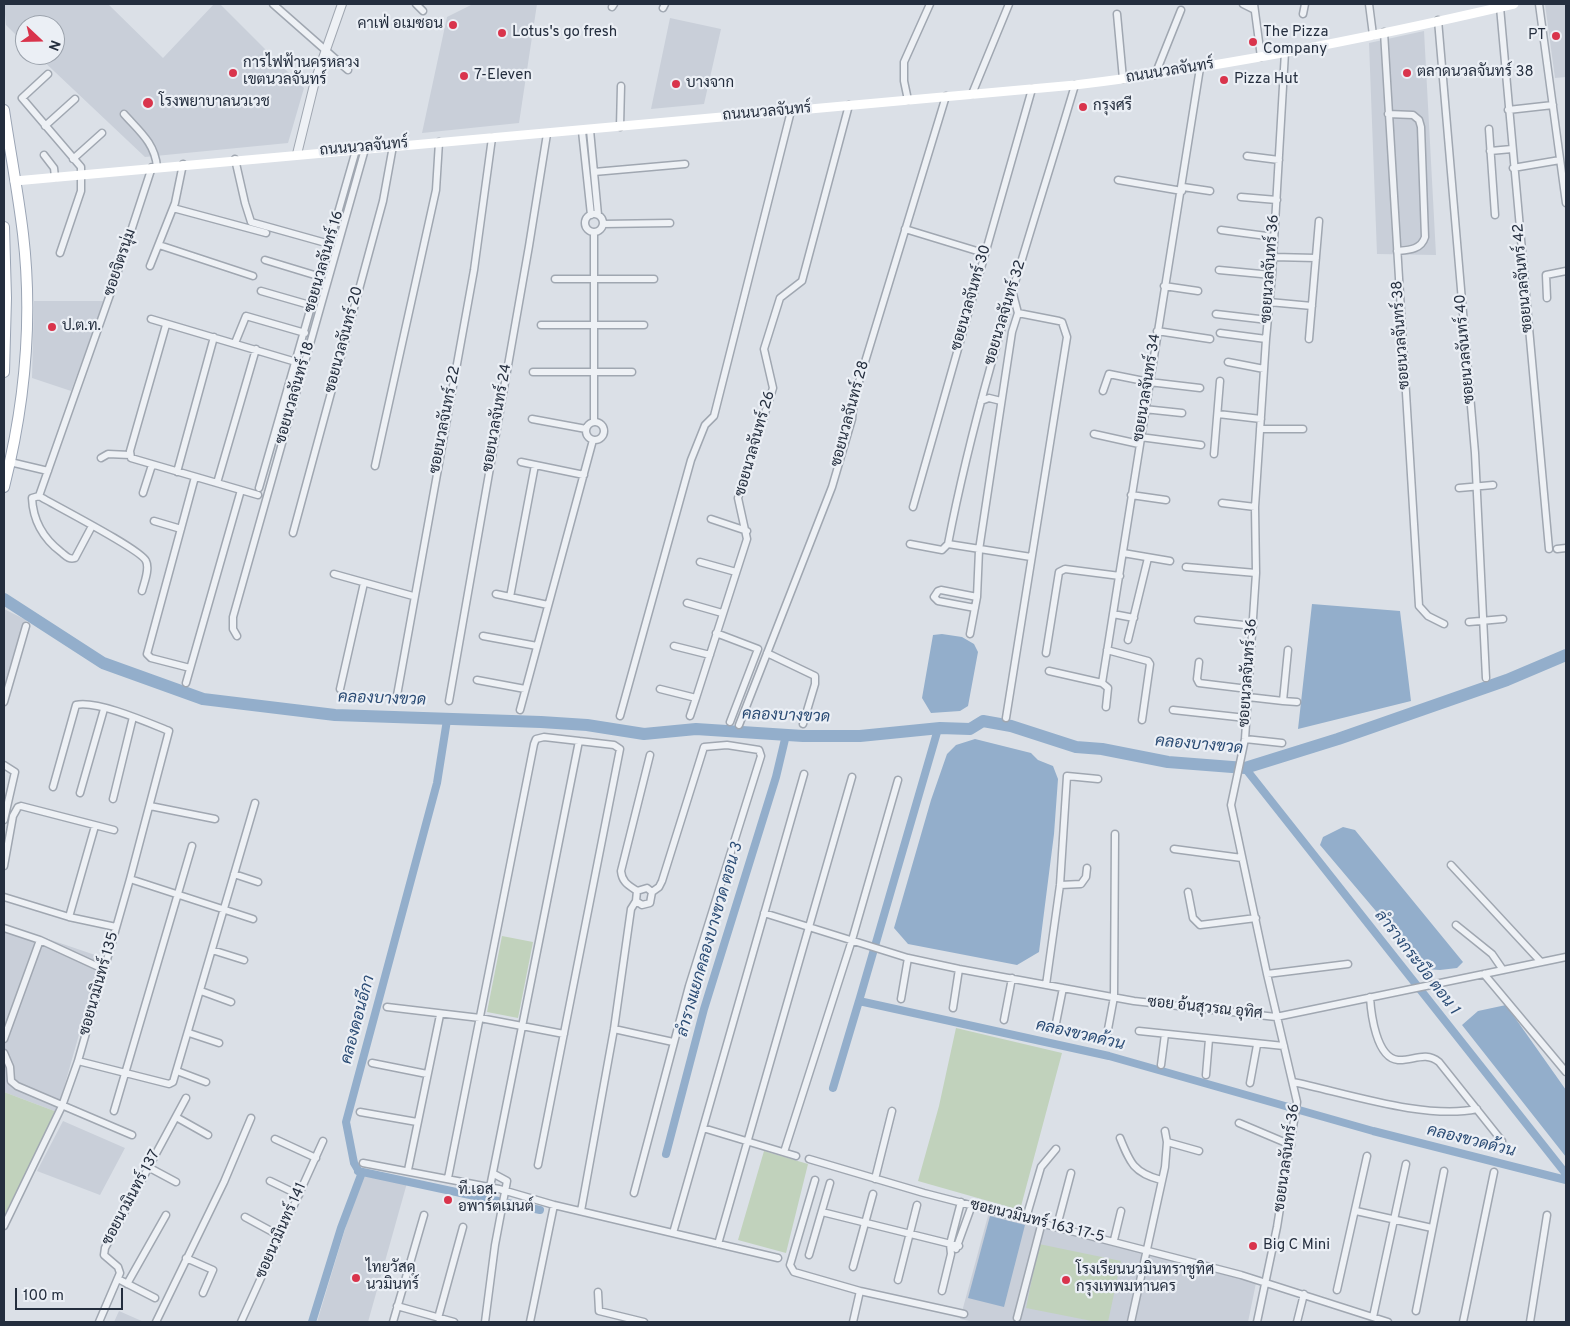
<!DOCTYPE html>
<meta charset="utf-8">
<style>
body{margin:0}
#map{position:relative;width:1570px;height:1326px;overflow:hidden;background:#dbe0e7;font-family:Overpass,sans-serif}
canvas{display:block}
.frame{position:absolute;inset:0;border:5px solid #242e3e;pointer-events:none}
.north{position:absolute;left:15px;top:15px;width:50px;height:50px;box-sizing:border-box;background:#ebeff5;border:1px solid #9ba2ac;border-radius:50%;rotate:111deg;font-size:14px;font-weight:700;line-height:20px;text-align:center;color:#242e3e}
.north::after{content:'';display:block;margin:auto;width:18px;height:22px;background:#d9344c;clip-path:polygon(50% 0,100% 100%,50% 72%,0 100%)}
.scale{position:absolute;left:15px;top:1288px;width:108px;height:22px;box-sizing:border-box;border:2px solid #242e3e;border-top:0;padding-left:6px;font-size:15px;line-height:18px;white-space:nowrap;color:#242e3e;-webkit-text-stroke:4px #ebeff5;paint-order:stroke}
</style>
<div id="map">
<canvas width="1570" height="1326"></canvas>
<div class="frame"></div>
<div class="north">N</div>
<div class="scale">100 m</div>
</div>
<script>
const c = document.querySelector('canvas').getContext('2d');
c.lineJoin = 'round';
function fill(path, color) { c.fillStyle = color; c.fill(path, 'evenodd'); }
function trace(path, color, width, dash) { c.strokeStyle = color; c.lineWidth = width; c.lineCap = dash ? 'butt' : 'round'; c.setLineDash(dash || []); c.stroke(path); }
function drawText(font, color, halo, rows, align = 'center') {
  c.font = font + ' Overpass,Sarabun,sans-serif'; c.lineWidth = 4.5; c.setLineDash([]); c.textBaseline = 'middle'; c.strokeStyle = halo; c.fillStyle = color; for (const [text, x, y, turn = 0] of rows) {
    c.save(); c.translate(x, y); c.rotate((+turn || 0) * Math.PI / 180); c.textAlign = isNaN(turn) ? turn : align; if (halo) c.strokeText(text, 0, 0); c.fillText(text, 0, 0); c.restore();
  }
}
fill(new Path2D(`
 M4,4h104l55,54 51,-54h6l84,84 -16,55 -143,14 -108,-102h18v-30h-30v19l-19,-19z
 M473,4h64l-18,119 -97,10 25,-116z
 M1545,4h21v73l-11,1z
 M670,18l51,11 -17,75 -53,5z
 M1424,31l12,224 -59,-1 -8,-211z
 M34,301h70l-33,90 -39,-13z
 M4,609l22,11 -22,77z
 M4,924l97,33 -44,155 -53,-20z
 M63,1121l62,27 -25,47 -63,-24z
 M362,1173l45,10 -39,139h-51z
 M989,1212l267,71 -8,39h-274l-14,-3z
 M119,1311l25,11h-30z`), '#c9cfd9');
fill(new Path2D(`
 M502,936l31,6 -15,76 -31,-6z
 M956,1028l106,25 -42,157 -102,-29 21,-75z
 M4,1092l53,20 -53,104z
 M764,1151l44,13 -22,89 -48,-13z
 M1039,1244l82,17 -13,61h-11l-71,-14z`), '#c1d2bc');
fill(new Path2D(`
 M1312,604l88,7 11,90 -113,28z
 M942,634l20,3 12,7 4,8 -10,54 -8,5 -29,2 -9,-15 11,-63z
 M975,739l56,14 7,7 15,6 5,13 -4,55 -15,118 -22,13 -109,-21 -14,-16 37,-128 16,-46 9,-9z
 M1343,827l12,3 108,132 -6,6 -17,2 -15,-1 -105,-124 3,-8z
 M1506,1005l60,85v67l-104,-132 16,-14z
 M990,1216l35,9 -21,82 -36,-9z`), '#93aecb');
trace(new Path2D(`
 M938,729l-79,272 250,55 264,75 193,49
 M1245,768l321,406
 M833,1088l26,-87
 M666,1154l38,-145 72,-232 10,-42
 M358,1171l182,39
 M312,1322l29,-94 20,-53 -7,-12 -8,-41 91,-339 10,-63`), '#93aecb', 8);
trace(new Path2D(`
 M4,599l99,64 100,36 132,16 206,7 46,3 57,9 52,-5 107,7h57l80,-8 30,1 13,-8 28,5 65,21 26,2 66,13 77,6 93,-29 169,-59 59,-25`), '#93aecb', 12);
const minor = new Path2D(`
 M273,4l75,66
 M416,4l7,7
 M1243,4l10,5
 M1254,4l7,53
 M1369,4l4,31
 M1539,4l27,199
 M612,7l2,-3
 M1500,7l49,542
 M663,8l2,-4
 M1117,14l6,65
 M1303,14l2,-10
 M1438,20l37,433 11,225
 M1384,32l35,574 9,10 16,8
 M48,74l-26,24 59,69v24l-21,62
 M1155,75l26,-65
 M972,94l37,-90
 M908,100l-4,-19v-19l26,-58
 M1508,110l45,-5
 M124,114c15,17 31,29 33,53
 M1388,114l25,1 6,5 2,7 4,110c-4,13 -17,13 -28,14
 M45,126l30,-27
 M620,127l1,-41
 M1489,129l6,86
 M590,130l8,85
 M582,131l9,84
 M1490,151l22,-2
 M44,155l10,13 1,9
 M1247,156l32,4
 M73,159l29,-26
 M235,159l10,44 6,19 75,21
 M1513,168l47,-8
 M594,172l91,-8
 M1118,180l64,11
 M1183,187l27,4
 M1241,197l36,3
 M173,208l93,25
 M585 223a9 9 0 1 1 18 0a9 9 0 1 1-18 0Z
 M603,224l67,-1
 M905,229l72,22
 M1221,230l53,7
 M159,245l94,31
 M1273,257l43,1
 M265,260l56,17
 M150,266l25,-63 8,-39
 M1219,270l53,5
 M555,279h99
 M1164,286l34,5
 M261,291l52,15
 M1547,298l-1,-23 20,-4
 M1269,302l43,4
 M1216,314l52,6
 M151,319l145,43
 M166,325l-36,126 1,7 127,37
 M541,325h103
 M1157,331l53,8
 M1220,333l46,6
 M1309,339l10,-118
 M235,343l11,-27 59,17
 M1228,362l36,7
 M533,372h99
 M1103,391l6,-17 40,8 51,6
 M981,401l8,-3 12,3
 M1144,409l38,4
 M1218,414l43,5
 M532,419l54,10
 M594,421v-189
 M586 431a9 9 0 1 1 18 0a9 9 0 1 1-18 0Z
 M1260,429h43
 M1094,434l45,10
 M1140,437l61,8
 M1214,454l6,-73
 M101,458l7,-4 22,1
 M10,462l38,9
 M521,462l63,13
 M375,466l61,-276 3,-48
 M177,472l37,-135
 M217,483l39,-134
 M259,488l97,-338
 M1459,488l34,-3
 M143,493l9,-28
 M1131,495l35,5
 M39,496l73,-207 40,-122
 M1222,503l33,4
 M913,507l119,-418
 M711,519l36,12
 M154,521l27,8
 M92,526l-17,32c-6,2 -9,-2 -14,-6 -17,-13 -28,-31 -29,-54l7,-2c15,9 103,54 107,65 4,8 -2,22 -4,30
 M293,533l90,-332 10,-55
 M910,544l32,6 6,-6 83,13
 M948,544c30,-156 82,-307 127,-459
 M1557,549l9,-1
 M1123,553l47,8
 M700,562l36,10
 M1186,567l70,6
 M334,574l79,22
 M496,594l52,11
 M510,597l25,-132
 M687,603l35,10
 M975,608l-37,-7 -4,-4 4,-6 3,-1 36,7
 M1113,614l21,4
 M1198,620l55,6
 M1469,622l34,-3
 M716,633l42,16 -28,73
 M970,634l7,-37 2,-47 33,-218 6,-19
 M237,636l-4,-7v-12l132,-468
 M483,636l54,10
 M1128,640l20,-82
 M674,646l36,9
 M1107,650l41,11 2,3 -8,56
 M767,653l48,23v8l-12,40
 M1046,653l13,-81 6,-3 55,7
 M1199,662l-2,17 2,4 49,6
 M190,668l-39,-10 -4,-4 48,-177
 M1049,671l53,12
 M477,680l48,9
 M186,683l55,-193
 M340,689l24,-106
 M660,689l36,9 51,-159 -9,-41 35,-110 -9,-39 16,-51 22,-17 47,-176
 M1248,697l35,4 5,-51
 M396,701l78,-431 18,-132
 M449,701l80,-455 18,-112
 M1283,701l14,1
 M4,702l22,-76
 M1106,707l2,-19 -6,-5 98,-615
 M520,710l73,-270
 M1173,710l73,8
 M620,716l71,-256 14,-35 9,-9 77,-305
 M690,716l6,-18
 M1006,718l61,-381 -5,-15 -3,-1 -41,-8 -5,-19
 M739,725l93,-238 20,-68 2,-21 92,-302
 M1245,739l37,4
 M4,765l11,7 -11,48
 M80,793l24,-84
 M113,799l20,-82
 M150,806l65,13
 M1174,849l68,9
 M1451,865l90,97
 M4,866l9,-50 5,-9 3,-1 93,24
 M234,874l24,8
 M130,879l123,40
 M1060,885l21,-1 5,-7 1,-9
 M637,891c-9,-6 -15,-9 -16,-20l29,-116
 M1188,892l5,26 7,7 56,-7
 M4,897l65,20 47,10
 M764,913l144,45 51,11 175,32 142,16 290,-60
 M69,917l26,-91
 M1456,925l36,29 11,16
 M4,928l36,12 63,29
 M212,950l32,10
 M1267,974l81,-10
 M1484,974l82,98
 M1046,985l14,-100 7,-109 31,3
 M201,991l30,11
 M1370,997c1,16 6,61 28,63 15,1 27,-9 41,2l63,79
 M901,999l7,-41
 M387,1007l93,11 84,16
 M953,1008l6,-39
 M1004,1020l8,-42
 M1055,1028l8,-40
 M614,1029l59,13
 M1139,1031l145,15
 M189,1033l30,10
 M4,1039l36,-99
 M1106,1040l8,-43 1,-163
 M4,1053l6,14 1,14 6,5 115,49
 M78,1061l91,23 4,-2 82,-279
 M372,1063l55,11
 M1161,1065l4,-31
 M177,1071l29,11
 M1206,1075l3,-36
 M1293,1082c53,11 132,38 184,27
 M1250,1083l7,-38
 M114,1111l78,-265
 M360,1112l57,10
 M176,1117l32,18
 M1239,1123l52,22
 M703,1128l93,28
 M1120,1138c10,25 14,35 41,42
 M275,1139l41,19
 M1167,1142l32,9
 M784,1152l68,-212 46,-160
 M809,1159l115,34 317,82 147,47
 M363,1163l136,26 55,16 224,53
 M148,1167l28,15
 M408,1170l32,-155
 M448,1178l86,-434 2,-5 8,-2 70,8 6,4 -82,416
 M875,1179l17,-68
 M815,1180l-25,85 4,7 66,19 104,23
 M270,1181l29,14
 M490,1187l89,-446
 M634,1193l55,-207 72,-230 -2,-6 -32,-5 -23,2 -42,134 -3,6 -7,5
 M581,1211l33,-182 17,-120 5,-8 1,-10 10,-3 5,4 -2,11 -8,2 -6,-4
 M1356,1211l76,17
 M822,1212l137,34
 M245,1217l35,19
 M1026,1218l15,-51 15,-18
 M4,1226l58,-120 16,-45 52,-182 39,-148c-20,-8 -72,-31 -93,-26l-23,82
 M1057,1226l14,-53
 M673,1233l131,-459
 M1114,1240l7,-29
 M718,1244l134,-467
 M956,1249l16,-44
 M809,1255l21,-72
 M186,1258l27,12 -10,23
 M853,1267l20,-73
 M118,1279l37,19
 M898,1280l19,-75
 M127,1284l39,-69
 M1337,1290l30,-134
 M942,1291l9,-37 -1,-10 11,-42
 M598,1292l1,19 45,11
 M397,1306l57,16
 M1416,1311l28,-140
 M1373,1317l33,-153
 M438,1318l25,-91
 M1017,1318l25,-96
 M99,1322l21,-49 -2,-6 -14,-12 1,-7 81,-150
 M156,1322l68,-140 27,-64
 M241,1322l82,-181
 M393,1322l31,-107
 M485,1322l10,-77 12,-64 -13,-7
 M530,1322l24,-117
 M853,1322l7,-31
 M1131,1322l34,-155 2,-25 -2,-11
 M1257,1322l20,-95 20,-125 -30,-128 -36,-169 14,-66 11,-166 -1,-66 11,-168 6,-64 13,-223
 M1297,1322l7,-28
 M1463,1322l31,-150
 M1530,1322l17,-107`);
const tertiary = new Path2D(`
 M297,154l18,-73 27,-77`);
const primary = new Path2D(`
 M4,110c6,41 14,82 19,124 10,85 2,170 -19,253
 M4,227l2,71 -2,74`);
trace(minor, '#a0a7b1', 9);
trace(tertiary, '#a0a7b1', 10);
trace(primary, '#9aa4b4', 12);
trace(minor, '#eef1f5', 6);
trace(tertiary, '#eef1f5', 8);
trace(new Path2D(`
 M15,181l1060,-96c148,-18 294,-47 439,-81`), '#fff', 9);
trace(primary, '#fff', 10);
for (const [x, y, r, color] of [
 [453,25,5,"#d9344c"],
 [502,33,5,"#d9344c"],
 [1556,36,5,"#d9344c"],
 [1253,42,5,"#d9344c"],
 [233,73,5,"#d9344c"],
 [1407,73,5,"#d9344c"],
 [464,76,5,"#d9344c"],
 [1224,80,5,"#d9344c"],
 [676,84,5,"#d9344c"],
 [148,103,6,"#d9344c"],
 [1083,107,5,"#d9344c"],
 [52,327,5,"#d9344c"],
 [448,1200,5,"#d9344c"],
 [1253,1246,5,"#d9344c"],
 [356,1278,5,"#d9344c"],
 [1066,1280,5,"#d9344c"]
]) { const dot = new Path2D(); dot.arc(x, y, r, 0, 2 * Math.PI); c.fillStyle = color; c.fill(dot); trace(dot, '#ebeff5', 2); }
drawText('15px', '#242e3e', '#ebeff5', [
 ["คาเฟ่ อเมซอน",443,25,"right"],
 ["Lotus's go fresh",512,33],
 ["The Pizza",1263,33],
 ["Company",1263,50],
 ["PT",1546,36,"right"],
 ["การไฟฟ้านครหลวง",243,64],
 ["เขตนวลจันทร์",243,81],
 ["ตลาดนวลจันทร์ 38",1417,73],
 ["7-Eleven",474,76],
 ["Pizza Hut",1234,80],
 ["บางจาก",686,84],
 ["โรงพยาบาลนวเวช",159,103],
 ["กรุงศรี",1093,107],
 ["ป.ต.ท.",62,327],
 ["ที.เอส.",458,1191],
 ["อพาร์ตเมนต์",458,1208],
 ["Big C Mini",1263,1246],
 ["ไทยวัสดุ",366,1269],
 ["นวมินทร์",366,1286],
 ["โรงเรียนนวมินทราชูทิศ",1076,1271],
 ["กรุงเทพมหานคร",1076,1288]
], 'left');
drawText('15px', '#242e3e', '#ebeff5', [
 ["ถนนนวลจันทร์",1170,72,-9],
 ["ถนนนวลจันทร์",767,113,-5],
 ["ถนนนวลจันทร์",364,148,-5],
 ["ซอยนวลจันทร์ 16",325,262,-74],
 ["ซอยจิตรนุ่ม",121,263,-71],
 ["ซอยนวลจันทร์ 36",1271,269,-86],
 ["ซอยนวลจันทร์ 42",1524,278,-95],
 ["ซอยนวลจันทร์ 30",972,298,-74],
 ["ซอยนวลจันทร์ 32",1006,313,-73],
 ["ซอยนวลจันทร์ 38",1402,335,-94],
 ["ซอยนวลจันทร์ 20",345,340,-75],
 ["ซอยนวลจันทร์ 40",1466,349,-95],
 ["ซอยนวลจันทร์ 34",1148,388,-81],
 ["ซอยนวลจันทร์ 18",296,393,-74],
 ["ซอยนวลจันทร์ 28",851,414,-75],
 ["ซอยนวลจันทร์ 24",498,418,-80],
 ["ซอยนวลจันทร์ 22",446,420,-79],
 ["ซอยนวลจันทร์ 26",756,444,-74],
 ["ซอยนวลจันทร์ 36",1249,673,-86],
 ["ซอยนวมินทร์ 135",100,984,-74],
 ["ซอย อ้นสุวรณ อุทิศ",1205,1009,6],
 ["ซอยนวลจันทร์ 36",1288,1158,-82],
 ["ซอยนวมินทร์ 137",132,1198,-62],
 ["ซอยนวมินทร์ 163 17-5",1037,1222,14],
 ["ซอยนวมินทร์ 141",282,1231,-66]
]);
drawText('italic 16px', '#2b4c75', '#ebeff5', [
 ["คลองบางขวด",382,700,2],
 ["คลองบางขวด",786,717,2],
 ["คลองบางขวด",1199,746,5],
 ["ลำรางแยกคลองบางขวด ตอน 3",711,940,-74],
 ["ลำรางกระบือ ตอน 1",1416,963,52],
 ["คลองดอนอีกา",359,1020,-75],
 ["คลองขวดด้วน",1080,1036,13],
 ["คลองขวดด้วน",1471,1142,14]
]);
</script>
